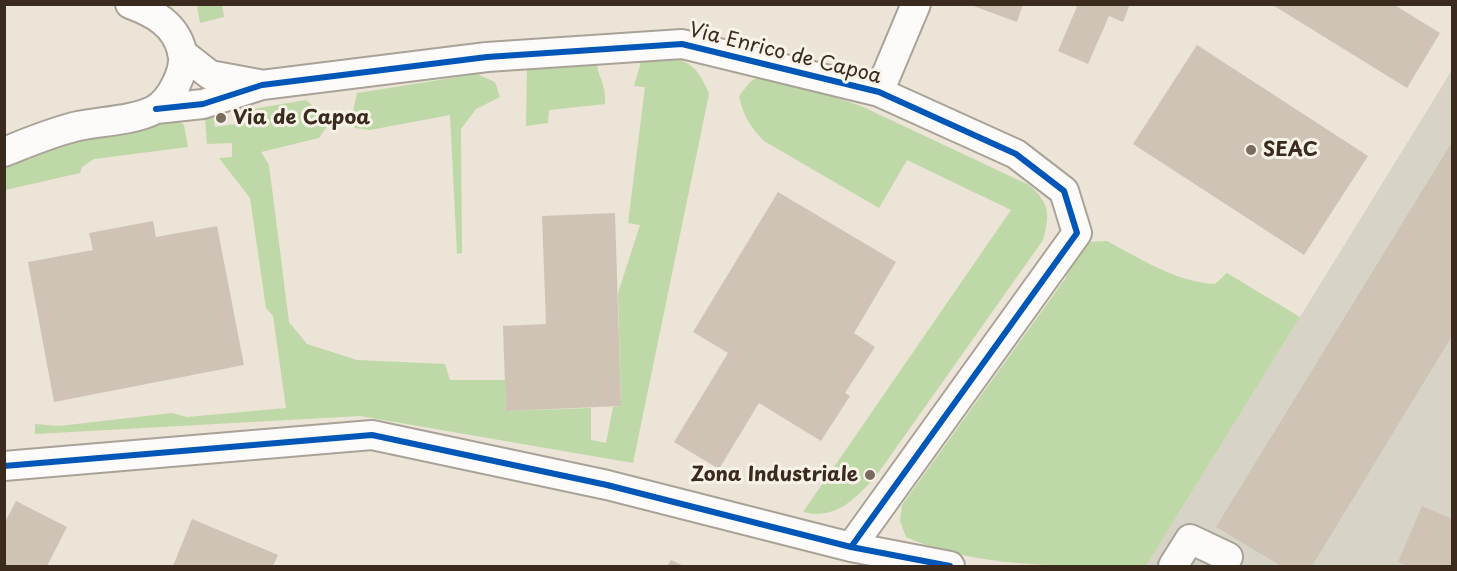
<!DOCTYPE html>
<style>
body{margin:0}
#map{position:relative;width:1457px;height:571px;overflow:hidden;background:#ece4d6;font-family:"Playpen Sans",sans-serif}
canvas{display:block}
.frame{position:absolute;inset:0;border:6px solid #3b2a1e;pointer-events:none}
</style>
<div id="map">
<canvas width="1457" height="571"></canvas>
<div class="frame"></div>
</div>
<script>
const c = document.querySelector('canvas').getContext('2d');
c.lineJoin = 'round';
function fill(path, color) { c.fillStyle = color; c.fill(path, 'evenodd'); }
function trace(path, color, width, dash) { c.strokeStyle = color; c.lineWidth = width; c.lineCap = dash ? 'butt' : 'round'; c.setLineDash(dash || []); c.stroke(path); }
function drawText(font, color, halo, rows, align = 'center') {
  c.font = font + ' "Playpen Sans",sans-serif'; c.lineWidth = 6; c.setLineDash([]); c.textBaseline = 'middle'; c.strokeStyle = halo; c.fillStyle = color; for (const [text, x, y, turn = 0] of rows) {
    c.save(); c.translate(x, y); c.rotate((+turn || 0) * Math.PI / 180); c.textAlign = isNaN(turn) ? turn : align; if (halo) c.strokeText(text, 0, 0); c.fillText(text, 0, 0); c.restore();
  }
}
fill(new Path2D(`
 M1452,70v496h-306l154,-249z`), '#d7d3c6');
fill(new Path2D(`
 M197,5h25l2,12 -24,6z
 M668,56c24,6 32,15 41,38l-76,369 -273,-47 -325,18v-10l24,2 113,-13 15,4 99,-9 -13,-92 -7,-8 -16,-110 -31,-40 13,-1v-14l-25,1 -2,-27 8,-2 2,12 27,-4 -1,-12 65,-11 16,14 6,11 -9,13 -58,14 8,13 20,157 18,22 50,16 88,4 5,16h55l1,31 85,-3v32l15,3 7,-36 8,-1 -3,-113 22,-68 -12,-2 17,-136 -11,-1 8,-28z
 M596,61c3,19 10,22 9,43l-56,6 -1,13 -22,3 1,-61z
 M764,73l97,33 168,79c21,18 21,30 14,55l-169,239c-21,21 -38,41 -71,33l208,-302 -104,-50 -28,48 -115,-67c-14,-14 -21,-26 -25,-45l11,-14z
 M477,74l18,8 5,15 -24,12 -15,20 1,124 -5,1 -7,-139 -80,15 -15,-2 -4,-6 6,-29z
 M176,119l8,6 4,22 -94,12 -12,8 -2,6 -75,17v-28l32,-14z
 M1107,241c34,18 69,41 108,43l12,-11 73,44 -154,249c-77,0 -170,3 -240,-29l-6,-16 2,-16 163,-226 10,-21 12,-16z`), '#bed8a7');
fill(new Path2D(`
 M968,4h55l-6,18z
 M1078,4h52l-7,18 -14,-6 -21,48 -30,-13z
 M1271,4h122l47,29 -33,55z
 M1197,45l171,111 -64,99 -171,-111z
 M1452,142v194l-140,230h-31l-65,-39z
 M778,192l118,70 -42,71 21,14 -30,46 5,3 -29,45 -62,-38 -40,66 -45,-27 54,-89 -35,-21z
 M615,213l6,193 -115,5 -3,-85 43,-2 -4,-108z
 M153,221l3,16 61,-11 27,139 -190,37 -26,-140 65,-12 -4,-17z
 M16,501l51,26 -20,39h-43v-42z
 M1422,506l30,13v47h-44l-10,-4z
 M192,519l86,36 -5,11h-100z
 M671,560l13,6h-17z`), '#cfc3b6');
const minor = new Path2D(`
 M182,53l28,22 49,9
 M879,92l37,-88
 M156,109l47,-5 59,-19 225,-28 195,-13 197,48 137,62 48,37 13,42 -226,314
 M4,152c25,-10 48,-20 74,-26 23,-5 54,-5 76,-16 17,-9 33,-41 28,-59 -7,-27 -28,-38 -52,-47
 M4,466l368,-31 235,50 244,62 99,19
 M1173,566l17,-27 38,18`);
trace(minor, '#a9a298', 32);
trace(minor, '#fcfbf9', 28);
trace(new Path2D(`
 M156,109l47,-5 59,-19 225,-28 195,-13 197,48 137,62 48,37 13,42 -226,314
 M4,466l368,-31 235,50 244,62 99,19`), '#0057b8', 6);
for (const [x, y, r, color] of [
 [221,118,6,"#796b5e"],
 [1251,150,6,"#796b5e"],
 [870,475,6,"#796b5e"]
]) { const dot = new Path2D(); dot.arc(x, y, r, 0, 2 * Math.PI); c.fillStyle = color; c.fill(dot); trace(dot, '#f7f3e8', 2); }
drawText('20px', '#3b2a1e', '#f7f3e8', [
 ["Via Enrico de Capoa",785,54,14]
]);
drawText('bold 20px', '#3b2a1e', '#f7f3e8', [
 ["Via de Capoa",233,118],
 ["SEAC",1263,150],
 ["Zona Industriale",858,475,"right"]
], 'left');
</script>
